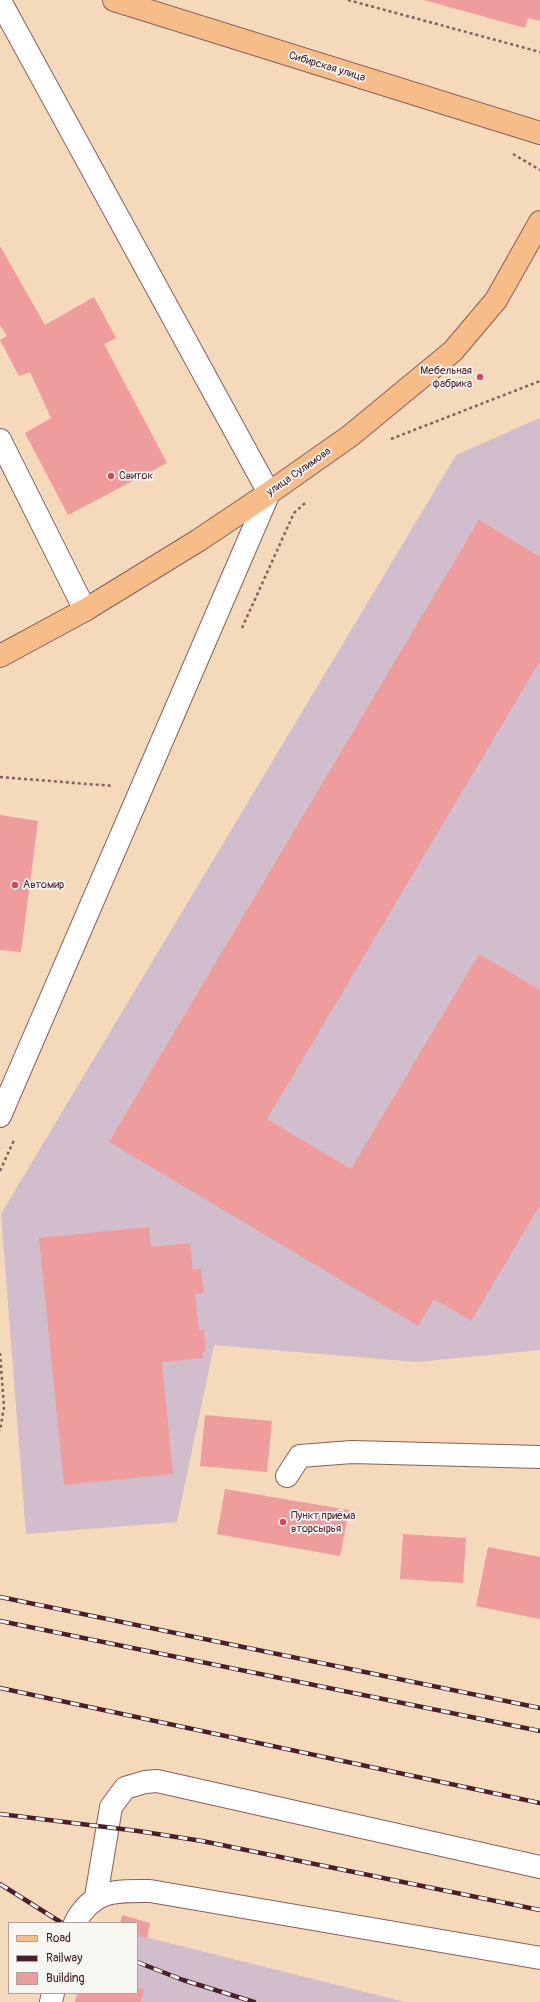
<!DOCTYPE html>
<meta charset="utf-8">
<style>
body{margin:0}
#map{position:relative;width:540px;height:2002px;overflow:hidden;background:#f4d9bb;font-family:Pangolin,sans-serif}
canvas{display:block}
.legend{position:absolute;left:8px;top:1922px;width:130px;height:72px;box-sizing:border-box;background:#f6f6f2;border:1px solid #b1a0a2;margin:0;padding:5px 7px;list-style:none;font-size:12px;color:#4a1f2b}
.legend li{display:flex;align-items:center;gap:8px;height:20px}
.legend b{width:20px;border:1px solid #b1a0a2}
</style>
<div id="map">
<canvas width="540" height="2002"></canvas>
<ul class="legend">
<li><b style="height:5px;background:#f7bd88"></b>Road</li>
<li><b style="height:5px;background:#4a1f2b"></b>Railway</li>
<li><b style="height:11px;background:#ef9d9c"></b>Building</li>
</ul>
</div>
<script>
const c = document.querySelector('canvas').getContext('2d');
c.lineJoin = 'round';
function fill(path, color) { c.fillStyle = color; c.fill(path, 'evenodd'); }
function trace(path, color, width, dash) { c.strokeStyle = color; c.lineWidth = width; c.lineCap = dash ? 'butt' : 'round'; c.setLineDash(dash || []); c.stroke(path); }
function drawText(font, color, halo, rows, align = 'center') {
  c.font = font + ' Pangolin,sans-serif'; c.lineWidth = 3.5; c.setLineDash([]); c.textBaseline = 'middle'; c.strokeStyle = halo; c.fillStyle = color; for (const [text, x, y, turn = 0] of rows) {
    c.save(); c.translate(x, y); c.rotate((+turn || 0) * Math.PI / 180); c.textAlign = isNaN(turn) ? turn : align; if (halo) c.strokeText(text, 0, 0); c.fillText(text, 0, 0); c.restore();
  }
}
fill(new Path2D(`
 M540,418v932l-123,12 -203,-17 -37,177 -151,12 -25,-320 455,-759z
 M137,1935l268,67h-330l2,-9h60z`), '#d1bdcb');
fill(new Path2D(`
 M424,0h116v21l-12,-3 -3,10z
 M0,246l45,79 49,-28 22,41 -12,6 63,119 -99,52 -43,-82 26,-15 -21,-46 -11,4 -19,-36 7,-4 -7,-11z
 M479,520l61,37v104l-273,458 84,50 128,-215 61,36v215l-69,116 -37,-22 -16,27 -309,-184z
 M0,815l38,6 -17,131 -21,-2z
 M149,1227l2,20 39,-4 3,27 8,-1 3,24 -9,1 4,36h5l2,22 -4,1 1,5 -41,4 11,112 -109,11 -25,-247z
 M205,1415l67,6 -5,51 -67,-6z
 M225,1489l124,21 -9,46 -123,-22z
 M403,1534l63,4 -3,45 -63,-4z
 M488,1547l52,10v62l-64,-13z
 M122,1915l28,8 -3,15 -10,-3v-12h-17z
 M137,1988l7,1 -3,13h-66l2,-9h60z`), '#ef9d9c');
const minor = new Path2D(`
 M0,1l269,492 -269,623
 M0,440l85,170
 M287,1476l13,-20 52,-4 188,5
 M96,1897l15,-90 14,-19 20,-6 12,-1 383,86
 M75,1923c18,-34 40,-32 75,-32l390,67
 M51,2002l2,-9`);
const major = new Path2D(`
 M114,0l426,133
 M0,656l85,-46 114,-70 70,-47 81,-57 103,-85 43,-51 44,-78`);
trace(minor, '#86605d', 24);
trace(major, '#86605d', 24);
trace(new Path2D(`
 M348,0l192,52
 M513,154l27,16
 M391,439l149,-58
 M242,628l52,-115 11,-10
 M0,777l113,9
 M0,1171l14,-31
 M0,1353l4,54 -4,24`), '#86605d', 2.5, [3, 3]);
trace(minor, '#fff', 22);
trace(major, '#f7bd88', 22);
const rail = new Path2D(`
 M0,1597l540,111
 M0,1621l540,110
 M0,1688l540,115
 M0,1814l138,17 64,10 338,69
 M0,1884l62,39
 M137,1962l46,18 71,22`);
trace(rail, '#4a1f2b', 4.5);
trace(rail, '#f6f6f2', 3, [9]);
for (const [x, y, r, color] of [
 [480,377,4,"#d1495b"],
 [111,476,4,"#d1495b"],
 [15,885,4,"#d1495b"],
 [283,1522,4,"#d1495b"]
]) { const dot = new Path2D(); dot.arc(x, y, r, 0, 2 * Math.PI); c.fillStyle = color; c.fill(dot); trace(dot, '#f6f6f2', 1.5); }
drawText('11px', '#4a1f2b', '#f6f6f2', [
 ["Сибирская улица",327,67,17],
 ["улица Сулимова",299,472,-35]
]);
drawText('11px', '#4a1f2b', '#f6f6f2', [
 ["Мебельная",472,371,"right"],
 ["фабрика",472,384,"right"],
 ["Свиток",119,476],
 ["Автомир",23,885],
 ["Пункт приёма",291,1516],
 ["вторсырья",291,1529]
], 'left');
</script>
